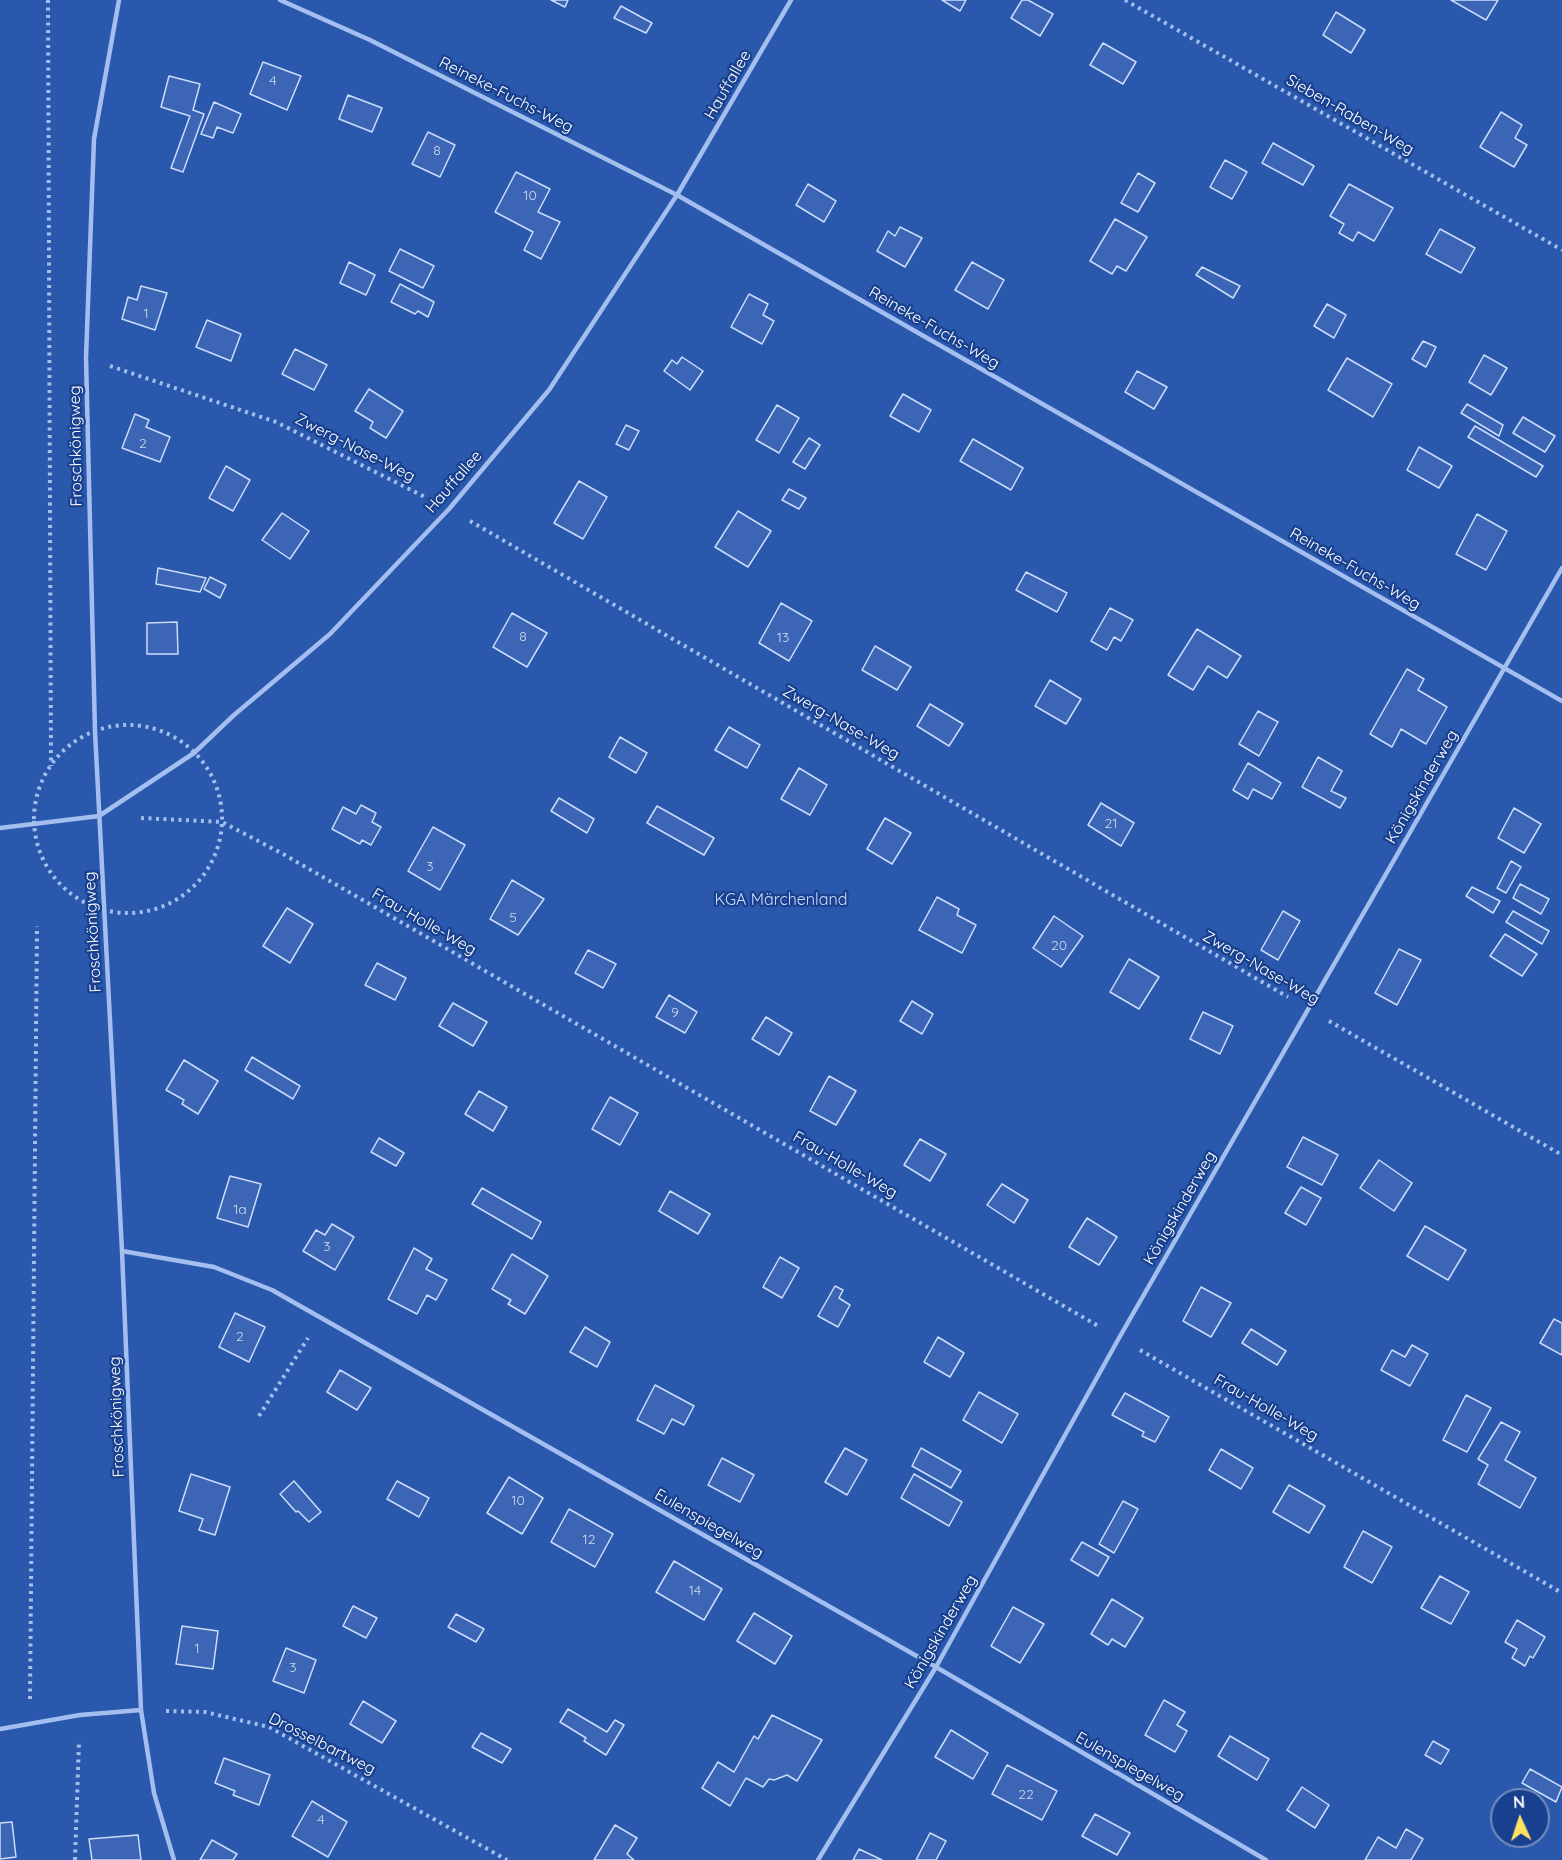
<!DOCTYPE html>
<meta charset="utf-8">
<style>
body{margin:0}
#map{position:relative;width:1562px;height:1860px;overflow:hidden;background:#18408f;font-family:Quicksand,sans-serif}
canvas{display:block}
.north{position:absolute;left:1490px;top:1788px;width:60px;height:60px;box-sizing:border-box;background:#18408f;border:2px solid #748cbc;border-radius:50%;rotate:357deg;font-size:16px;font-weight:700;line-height:24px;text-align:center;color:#fff}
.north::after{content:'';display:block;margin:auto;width:21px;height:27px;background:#ffe162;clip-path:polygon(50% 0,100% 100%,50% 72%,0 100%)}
</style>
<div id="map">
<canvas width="1562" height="1860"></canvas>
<div class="north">N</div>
</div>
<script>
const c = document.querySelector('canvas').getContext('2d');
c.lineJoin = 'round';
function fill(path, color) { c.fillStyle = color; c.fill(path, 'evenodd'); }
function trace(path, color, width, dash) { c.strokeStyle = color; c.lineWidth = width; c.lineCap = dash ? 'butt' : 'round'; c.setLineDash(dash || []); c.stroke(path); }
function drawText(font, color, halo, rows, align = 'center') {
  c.font = font + ' Quicksand,sans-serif'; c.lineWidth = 4.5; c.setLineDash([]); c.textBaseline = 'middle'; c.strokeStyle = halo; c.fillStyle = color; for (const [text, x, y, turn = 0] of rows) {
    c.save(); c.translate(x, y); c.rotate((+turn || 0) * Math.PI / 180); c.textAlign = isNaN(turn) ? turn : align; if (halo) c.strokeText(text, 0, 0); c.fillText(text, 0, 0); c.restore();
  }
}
fill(new Path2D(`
 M0,0h1562v1860h-1562zM1502,1800h36v36h-36z`), '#2a58ad');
const building = new Path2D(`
 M551,0h17l-3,7z
 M942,0h24l-6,11z
 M1022,0h6l25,14 -13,22 -29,-18z
 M1451,0h47l-12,20z
 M621,6l31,17 -6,10 -32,-15z
 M1336,12l29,18 -14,23 -28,-18z
 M1103,43l33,19 -13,22 -33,-19z
 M263,62l38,14 -14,34 -37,-16z
 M169,76l31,8 -7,26 11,4 -21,58 -12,-4 19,-52 -29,-9z
 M348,95l34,13 -10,24 -33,-13z
 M214,102l27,12 -8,19 -16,-6 -4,11 -12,-4z
 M1501,112l21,13 -7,13 12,7 -13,22 -34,-20z
 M428,132l27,13 -15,32 -28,-13z
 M1273,143l41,23 -11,19 -41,-22z
 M1225,160l22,12 -15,27 -22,-12z
 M516,172l34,17 -12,23 22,10 -19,37 -17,-9 9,-18 -38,-20z
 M1138,173l17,10 -17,29 -17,-9z
 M808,184l28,17 -12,21 -28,-17z
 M1349,184l44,24 -19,33 -16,-9 -5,9 -14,-8 5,-9 -14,-8z
 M1115,219l32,18 -21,34 -9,-5 -5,8 -22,-13z
 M900,227l22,11 -17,29 -28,-16 11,-20 7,5z
 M1440,229l35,19 -14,25 -35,-19z
 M400,249l34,17 -11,22 -34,-17z
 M349,262l26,13 -9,20 -26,-12z
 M972,262l32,18 -16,29 -33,-19z
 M1202,267l38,19 -7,12 -37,-23z
 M400,284l34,18 -6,15 -10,-6 -3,3 -24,-12z
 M141,286l26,7 -12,37 -33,-11 6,-22 9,3z
 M749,294l19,10 -5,11 11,6 -12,23 -31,-17z
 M1327,304l19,11 -12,23 -20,-12z
 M207,320l34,14 -10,27 -35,-14z
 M1423,341l13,6 -10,20 -14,-8z
 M295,349l32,16 -13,25 -32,-16z
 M1484,355l23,13 -16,27 -22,-13z
 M682,357l21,14 -13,19 -26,-19 8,-11 5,4z
 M1347,358l45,26 -19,33 -45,-27z
 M1137,371l30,16 -13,22 -29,-17z
 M369,389l34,22 -17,27 -16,-10 3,-6 -18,-11z
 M903,394l28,16 -12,22 -29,-16z
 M1467,404l36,21 -4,11 -38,-23z
 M777,405l22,13 -20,35 -23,-13z
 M135,414l14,6 -3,7 24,10 -10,25 -38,-14z
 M1523,417l32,19 -10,16 -32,-19z
 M626,425l13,6 -10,19 -13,-6z
 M1475,426l68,40 -7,11 -68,-40z
 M809,438l11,7 -15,24 -12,-7z
 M973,439l50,29 -12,22 -51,-29z
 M1419,447l33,19 -13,22 -32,-18z
 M226,466l24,14 -17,31 -24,-13z
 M579,481l28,16 -24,42 -29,-16z
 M789,489l17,9 -7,11 -17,-9z
 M738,511l33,20 -23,36 -33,-20z
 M282,513l27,18 -19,28 -28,-19z
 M1477,514l30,17 -21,39 -30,-16z
 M158,568l48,10 -6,14 -44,-8z
 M1026,572l41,21 -10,19 -41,-22z
 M210,577l16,8 -6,13 -16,-9z
 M781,603l31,18 -23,40 -30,-18z
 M1110,608l23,12 -12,21 -7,-4 -7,13 -16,-9z
 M512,613l35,20 -20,34 -34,-20z
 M177,622l1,32h-31v-31z
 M1197,629l44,27 -14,22 -19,-12 -15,24 -25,-15z
 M875,646l36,21 -14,23 -35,-20z
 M1407,669l17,10 -6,11 29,17 -21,37 -25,-15 -9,18 -22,-13z
 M1050,680l31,19 -15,25 -31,-18z
 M930,704l33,20 -14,22 -32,-20z
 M1258,711l20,11 -19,34 -20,-12z
 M729,727l31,18 -13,23 -32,-18z
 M620,737l27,16 -11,20 -27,-16z
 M1318,757l24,14 -11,20 15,7 -6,10 -38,-21z
 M1248,763l33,20 -9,16 -19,-10 -5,10 -15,-9z
 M799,768l28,17 -17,30 -29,-16z
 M559,798l35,21 -7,14 -36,-22z
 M1101,803l33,20 -13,23 -33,-21z
 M361,805l15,8 -4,9 9,5 -10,18 -9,-5 -2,4 -28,-15 11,-22 13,7z
 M657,806l57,32 -10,17 -57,-32z
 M1514,808l27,16 -17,29 -26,-15z
 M885,818l26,15 -19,31 -25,-15z
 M433,827l32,18 -25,45 -32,-19z
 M1511,861l10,6 -15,26 -9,-5z
 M512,880l32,19 -26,36 -28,-16z
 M1520,884l29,15 -8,15 -28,-16z
 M1472,887l28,14 -7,12 -27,-17z
 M937,897l22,12 -2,6 19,10 -14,28 -43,-23z
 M287,908l26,16 -23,39 -27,-17z
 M1283,911l17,10 -22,39 -17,-10z
 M1513,911l36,20 -7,13 -36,-22z
 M1054,916l29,20 -22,31 -28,-19z
 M1505,934l32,20 -15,22 -32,-20z
 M1399,949l22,11 -24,45 -22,-12z
 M588,950l28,14 -13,24 -28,-15z
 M1129,959l30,18 -20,32 -29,-17z
 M377,963l29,15 -11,22 -30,-15z
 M669,995l28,17 -12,21 -29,-16z
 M912,1001l21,13 -11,20 -22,-13z
 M453,1003l34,19 -14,24 -34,-20z
 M1203,1012l30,14 -13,28 -30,-15z
 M766,1017l26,16 -13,22 -27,-16z
 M252,1057l48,29 -7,13 -48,-29z
 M184,1060l34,21 -20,33 -16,-10 2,-4 -18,-10z
 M829,1076l27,15 -20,34 -26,-14z
 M479,1091l28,16 -14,24 -28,-17z
 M610,1097l28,16 -18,32 -28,-16z
 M1303,1137l35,18 -16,30 -35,-18z
 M379,1138l25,15 -8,13 -25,-14z
 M920,1139l26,15 -16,27 -26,-16z
 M1379,1160l33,23 -18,28 -34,-23z
 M230,1176l31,8 -13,43 -31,-9z
 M1002,1184l26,16 -14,23 -27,-18z
 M1301,1187l20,11 -15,27 -21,-12z
 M482,1188l59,34 -9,17 -60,-35z
 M670,1191l40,23 -12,20 -39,-23z
 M1087,1218l30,19 -18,28 -30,-18z
 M332,1224l22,13 -19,33 -32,-19 13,-21 9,5z
 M1425,1226l41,24 -18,30 -41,-24z
 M414,1248l18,11 -6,10 21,11 -11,20 -9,-5 -10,19 -29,-15z
 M512,1254l36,22 -23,38 -17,-10 3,-4 -19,-11z
 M780,1257l19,11 -17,30 -19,-11z
 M835,1286l8,4 -4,8 11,7 -12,22 -20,-11z
 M1201,1287l30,16 -20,34 -28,-16z
 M235,1313l30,14 -16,35 -30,-15z
 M1554,1319l8,4v32l-22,-12z
 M585,1327l25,15 -13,25 -27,-15z
 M1251,1329l35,22 -9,14 -35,-22z
 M938,1337l26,16 -14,24 -26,-15z
 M1412,1345l16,9 -18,32 -29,-16 11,-20 13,7z
 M340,1370l31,18 -14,22 -30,-18z
 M655,1385l39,21 -10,19 -12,-6 -8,15 -27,-14z
 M979,1392l39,22 -16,29 -39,-23z
 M1125,1393l44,24 -14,25 -13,-6 2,-4 -32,-17z
 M1466,1395l25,13 -24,44 -24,-12z
 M1501,1422l19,10 -15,28 31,18 -16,30 -42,-24 10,-19 -10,-6z
 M845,1448l22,12 -20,35 -22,-13z
 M921,1448l40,23 -10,17 -39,-22z
 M1221,1449l32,19 -12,21 -32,-19z
 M722,1458l32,17 -14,27 -32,-17z
 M191,1474l39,13 -15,48 -16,-5 4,-11 -24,-8z
 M914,1474l48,28 -13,24 -48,-28z
 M509,1477l34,21 -21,36 -35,-21z
 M294,1481l27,31 -12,10 -11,-11 -2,1 -16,-18z
 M397,1481l32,17 -10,19 -32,-18z
 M1289,1485l36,21 -16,27 -36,-21z
 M1123,1501l15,8 -24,44 -15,-9z
 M569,1509l44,25 -18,33 -44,-25z
 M1363,1531l29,16 -20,36 -28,-16z
 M1082,1542l27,15 -11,19 -27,-16z
 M674,1561l48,28 -18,31 -48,-28z
 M1440,1576l29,16 -18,32 -30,-16z
 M1112,1599l31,19 -18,29 -13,-8 -4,6 -17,-11z
 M353,1606l24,12 -11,20 -23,-12z
 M1013,1607l31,17 -24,39 -29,-17z
 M754,1613l38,23 -17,28 -38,-23z
 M456,1614l28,15 -8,13 -28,-15z
 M1517,1620l28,17 -12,21 -3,-2 -5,10 -13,-8 5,-9 -12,-7z
 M182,1626l36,5 -5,38 -37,-5z
 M286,1648l30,12 -12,33 -31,-12z
 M1164,1700l21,12 -8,13 10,6 -12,21 -30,-17z
 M363,1701l33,20 -14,22 -32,-19z
 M568,1709l39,23 8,-12 9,5 -18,30 -22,-14 2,-3 -26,-16z
 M772,1715l50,25 -25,41 -10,-6 -13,5 -5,-1 -6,8 -17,-9 -16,28 -28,-18 16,-26 16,10 20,-36 4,3z
 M951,1730l37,23 -15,26 -38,-22z
 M481,1733l30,16 -9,14 -30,-16z
 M1230,1736l39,23 -12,21 -39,-24z
 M1433,1741l16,9 -8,14 -16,-9z
 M224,1758l46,17 -11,30 -26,-10 2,-4 -20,-8z
 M1007,1765l50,26 -15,29 -50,-26z
 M1530,1769l32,18 -6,15 -34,-19z
 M1302,1787l27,18 -14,23 -28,-18z
 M312,1801l35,21 -19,35 -36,-21z
 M1095,1814l35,19 -13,22 -35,-19z
 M12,1822l4,35 -16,2v-36z
 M615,1825l22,13 -10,16 7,6h-40z
 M1406,1829l17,10 -12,21h-46l13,-23 18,11z
 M930,1833l16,8 -10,19h-20z
 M138,1835l3,25h-49l-3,-21z
 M212,1840l25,14 -4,6h-33z
 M859,1849l23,11h-29z`);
fill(building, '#3c66b5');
trace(building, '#cbdcfb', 1.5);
trace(new Path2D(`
 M48,0l3,766
 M1125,0l437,250
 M110,366l166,56 151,76
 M470,521l818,476
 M34 819a94 94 0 1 1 188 0a94 94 0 1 1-188 0Z
 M141,818l81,4 63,33 815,472
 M1329,1021l233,134
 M1140,1350l422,243
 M259,1416l49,-78
 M30,1699l7,-773
 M166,1711l39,1 64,15 238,133
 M75,1860l4,-120`), '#a4bfef', 4, [3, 4.5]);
trace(new Path2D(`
 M119,0l-25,139 -8,219 9,374 27,519 19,459 13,83 20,67
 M280,0l90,40 307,155 885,506
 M0,828l99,-12 95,-63 40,-38 96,-81 119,-125 100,-119 128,-195 114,-195
 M122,1251l92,16 58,23 664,377 330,193
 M0,1729l80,-14 61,-5
 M818,1860l118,-193 183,-329 443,-770`), '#a4bfef', 4.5);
drawText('14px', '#ced9ec', null, [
 ["4",273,81],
 ["8",437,151],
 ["10",530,196],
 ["1",146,314],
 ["2",143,444],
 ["8",523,637],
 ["13",783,638],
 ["21",1111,824],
 ["3",430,867],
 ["5",513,918],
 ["20",1059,946],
 ["9",675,1013],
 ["1a",240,1210],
 ["3",327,1247],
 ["2",240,1337],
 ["10",518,1501],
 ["12",589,1540],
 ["14",695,1591],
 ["1",197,1649],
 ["3",293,1668],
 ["22",1026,1795],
 ["4",321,1820]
]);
drawText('16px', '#fff', '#18408f', [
 ["Hauffallee",728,85,-60],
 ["Reineke-Fuchs-Weg",506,95,27],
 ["Sieben-Raben-Weg",1350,115,30],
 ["Reineke-Fuchs-Weg",934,328,30],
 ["Froschkönigweg",76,446,-91],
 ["Zwerg-Nase-Weg",355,448,27],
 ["Hauffallee",454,482,-49],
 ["Reineke-Fuchs-Weg",1355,569,30],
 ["Zwerg-Nase-Weg",841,723,30],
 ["Königskinderweg",1422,787,-60],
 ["Frau-Holle-Weg",424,922,30],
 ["Froschkönigweg",93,932,-93],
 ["Zwerg-Nase-Weg",1261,968,30],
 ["Frau-Holle-Weg",845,1165,30],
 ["Königskinderweg",1180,1208,-60],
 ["Frau-Holle-Weg",1266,1408,30],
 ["Froschkönigweg",117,1417,-92],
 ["Eulenspiegelweg",709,1524,30],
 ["Königskinderweg",941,1632,-60],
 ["Drosselbartweg",322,1744,27],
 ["Eulenspiegelweg",1130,1767,30]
]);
drawText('16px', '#cbdcfb', '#18408f', [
 ["KGA Märchenland",781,900]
]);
</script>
